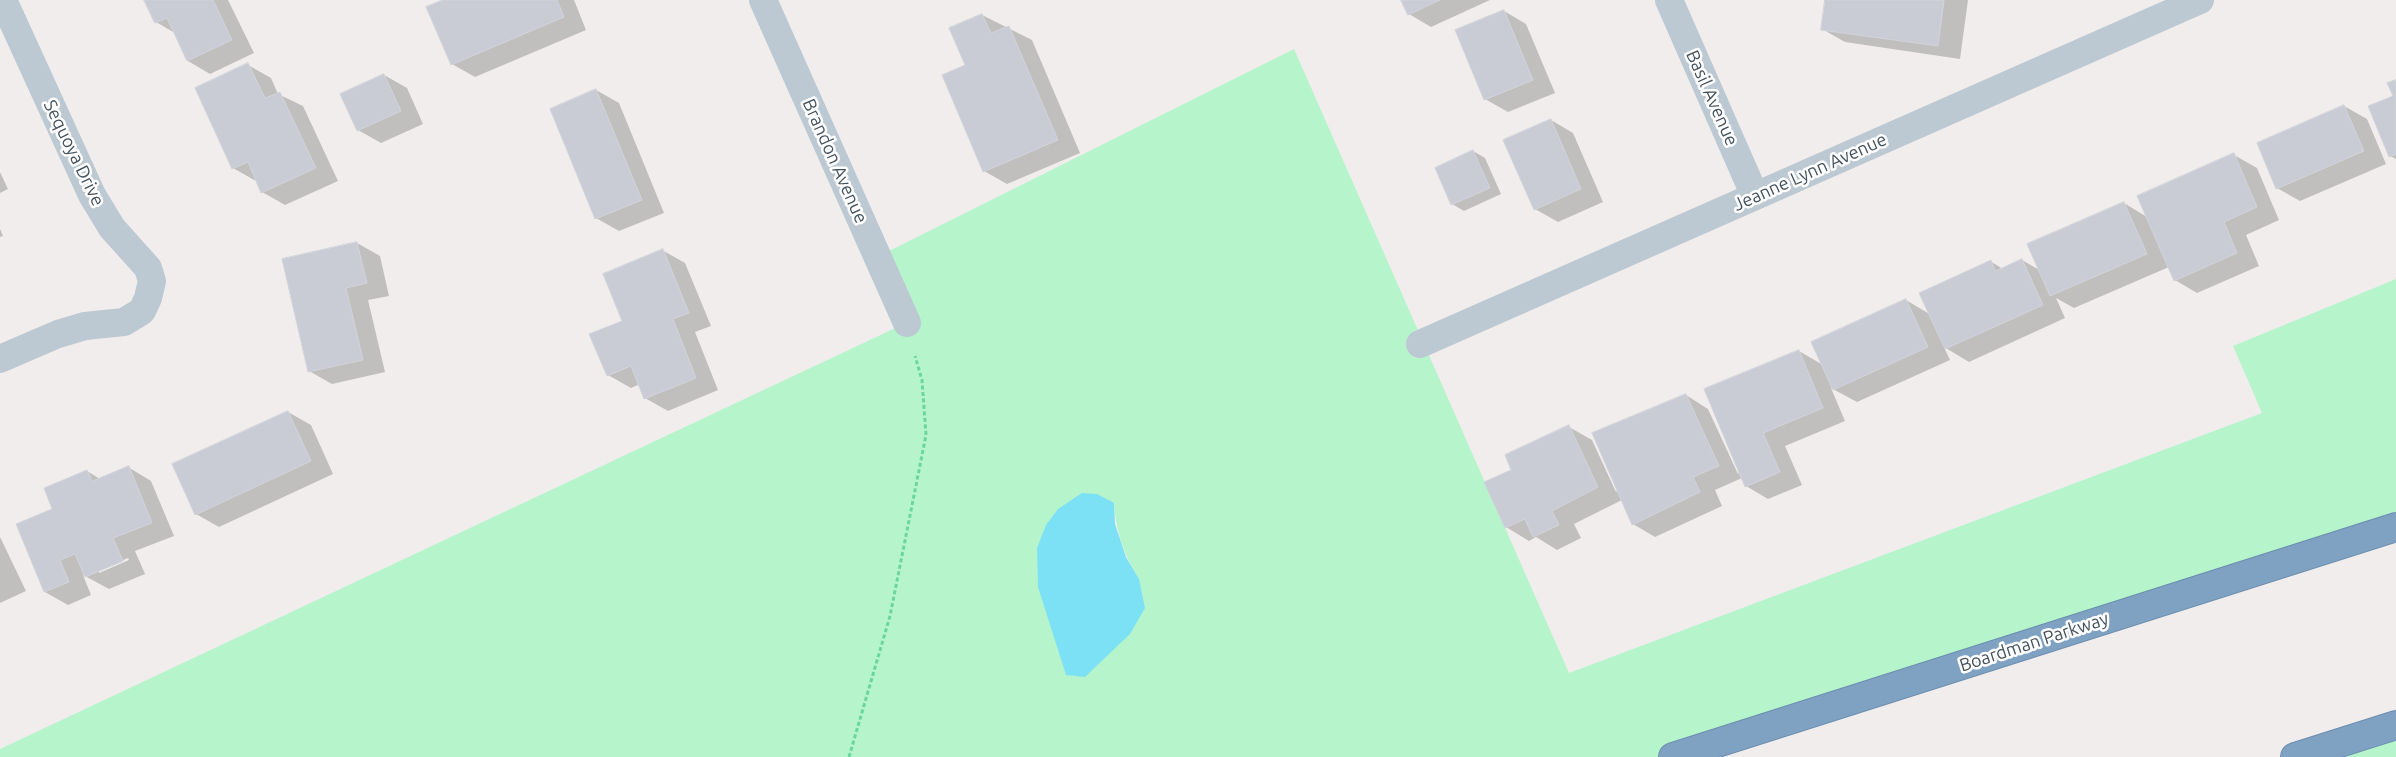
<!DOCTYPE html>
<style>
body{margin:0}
canvas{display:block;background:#f1eded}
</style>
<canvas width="2396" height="757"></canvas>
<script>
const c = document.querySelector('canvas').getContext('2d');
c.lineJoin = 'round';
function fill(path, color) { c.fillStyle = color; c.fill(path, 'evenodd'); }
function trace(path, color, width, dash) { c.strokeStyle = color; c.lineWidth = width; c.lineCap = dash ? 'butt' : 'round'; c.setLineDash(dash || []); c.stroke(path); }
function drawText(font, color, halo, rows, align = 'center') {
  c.font = font + ' Ubuntu,sans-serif'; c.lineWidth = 5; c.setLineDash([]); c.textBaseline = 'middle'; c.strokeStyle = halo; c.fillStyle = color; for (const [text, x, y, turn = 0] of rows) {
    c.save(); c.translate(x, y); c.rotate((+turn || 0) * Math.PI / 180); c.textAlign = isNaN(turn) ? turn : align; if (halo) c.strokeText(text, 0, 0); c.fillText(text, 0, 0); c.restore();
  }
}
fill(new Path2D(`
 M1294,49l275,624 693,-260 -29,-67 163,-67v248l-723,230h-1673v-8l906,-426 -29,-66zM1114,503c2,29 10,52 25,76l-73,96z
 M2396,725v32h-101z`), '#b6f4cc');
fill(new Path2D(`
 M1082,493l15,1 17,9 1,21 11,33 13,22 6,29 -15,26 -45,43 -19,-2 -28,-88 -1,-39 9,-23 12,-16z`), '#7de1f6');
fill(new Path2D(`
 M146,0h82l26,53 -44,21 -22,-13 -13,-28 -19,-11z
 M446,0h128l12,30 -111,47 -23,-13z
 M1402,0h88l-59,27 -22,-13z
 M1826,0h142l-8,59 -115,-17 -23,-13z
 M1504,11l22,13 29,69 -47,19 -23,-13z
 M982,15l50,25 48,113 -73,31 -23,-13z
 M248,65l23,13 7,16 25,12 35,75 -53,24 -23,-13 -6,-11 -23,-13z
 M384,75l23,13 16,36 -42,19 -23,-13z
 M2396,81v78l-6,-3z
 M596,90l23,13 45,110 -45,18 -23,-13z
 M2344,106l23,13 19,45 -86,37 -23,-13z
 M1551,120l22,13 30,69 -45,20 -23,-13z
 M1473,151l12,7 16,36 -37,17 -12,-7z
 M2234,155l23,13 22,52 -33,15 13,31 -62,27 -22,-13 -6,-13 -95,41 -18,-10 9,20 -96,44 -25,-15 6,13 -93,42 -26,-14 14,33 -60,25 17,39 -34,14 -22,-13 -4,-8 -27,12 7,16 -67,31 -22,-13 -11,-24 -48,24 7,14 -24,12 -21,-13 -7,4 -23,-14 7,-57 56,-43 23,13 24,52 70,-97 22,14 30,65 61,-123 24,14 83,-65 25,15 59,-54 13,8 19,-9 19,11 83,-68 23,14z
 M0,172l8,17 -8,4z
 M0,229l3,7 -3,1z
 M357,243l23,13 9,40 -21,4 17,72 -53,12 -23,-13z
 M662,250l23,13 26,63 -16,6 23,58 -50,21 -23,-13 -5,-14 -9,4 -23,-13 16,-54z
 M288,412l23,13 22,49 -114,53 -23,-13z
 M128,467l23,14 23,55 -39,15 10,23 -36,15 -26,-14 8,20 -23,10 -23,-13 9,-82 33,-39 13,8zM128,558l1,2 -30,13v-3z
 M0,537l26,54 -26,12z`), '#0003');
const building = new Path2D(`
 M144,0h69l19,40 -45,21 -20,-43 -12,5z
 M443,0h114l7,17 -113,48 -25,-58z
 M1401,0h39l-32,15z
 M1825,0h119l-6,46 -117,-16z
 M1504,10l29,70 -49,20 -29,-70z
 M982,14l9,19 18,-7 49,114 -75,32 -41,-97 23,-10 -16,-37z
 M248,63l17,35 15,-6 36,76 -55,25 -13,-31 -16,7 -37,-81z
 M384,74l17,37 -44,20 -17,-37z
 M2396,80v74l-7,3 -21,-51 25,-10 -6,-13z
 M596,89l46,111 -47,19 -45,-110z
 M2344,105l20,46 -88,38 -19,-46z
 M1551,119l30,70 -47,21 -31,-70z
 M1473,150l17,38 -39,17 -16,-37z
 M2234,153l23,54 -33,15 13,31 -63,28 -37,-85z
 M2124,202l23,52 -97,42 -23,-52z
 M357,242l10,41 -21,5 17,72 -55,12 -26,-113z
 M663,249l26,64 -16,6 23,59 -52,21 -13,-33 -24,10 -18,-42 33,-13 -19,-47z
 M2022,259l21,46 -98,44 -26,-56 72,-33 4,11z
 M1906,299l22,48 -95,43 -22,-48z
 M1799,350l24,58 -60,25 17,39 -35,15 -41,-98z
 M1686,394l33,72 -26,11 7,15 -68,33 -40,-92z
 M288,411l23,50 -116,54 -23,-51z
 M1569,425l29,62 -46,24 7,14 -26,12 -8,-18 -20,9 -21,-46 27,-12 -6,-15z
 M129,466l23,57 -39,15 10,23 -38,16 -10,-23 -15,6 9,22 -25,10 -28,-68 36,-15 -8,-21 43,-18 5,11z`);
fill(building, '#c9ccd4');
trace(building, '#d1d4da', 1);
const highway = new Path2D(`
 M1673,757l723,-230
 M2295,757l101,-32`);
trace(highway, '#6a8daf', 30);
trace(new Path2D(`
 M849,757l41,-141 36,-181 -4,-55 -7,-24`), '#6ad69d', 3, [4, 2.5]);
trace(new Path2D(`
 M763,0l144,323
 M1669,0l86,196
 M1420,344l780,-344
 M0,359l58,-25 27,-8 39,-4 18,-11 6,-13 4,-17 -4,-13 -36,-40 -20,-33 -89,-195`), '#bcc9d2', 28);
trace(highway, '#7fa2c3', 28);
drawText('18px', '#44525d', '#fff', [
 ["Basil Avenue",1712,98,66],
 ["Sequoya Drive",74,153,64],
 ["Brandon Avenue",835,161,66],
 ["Jeanne Lynn Avenue",1810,172,-24],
 ["Boardman Parkway",2034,642,-18]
]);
</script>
